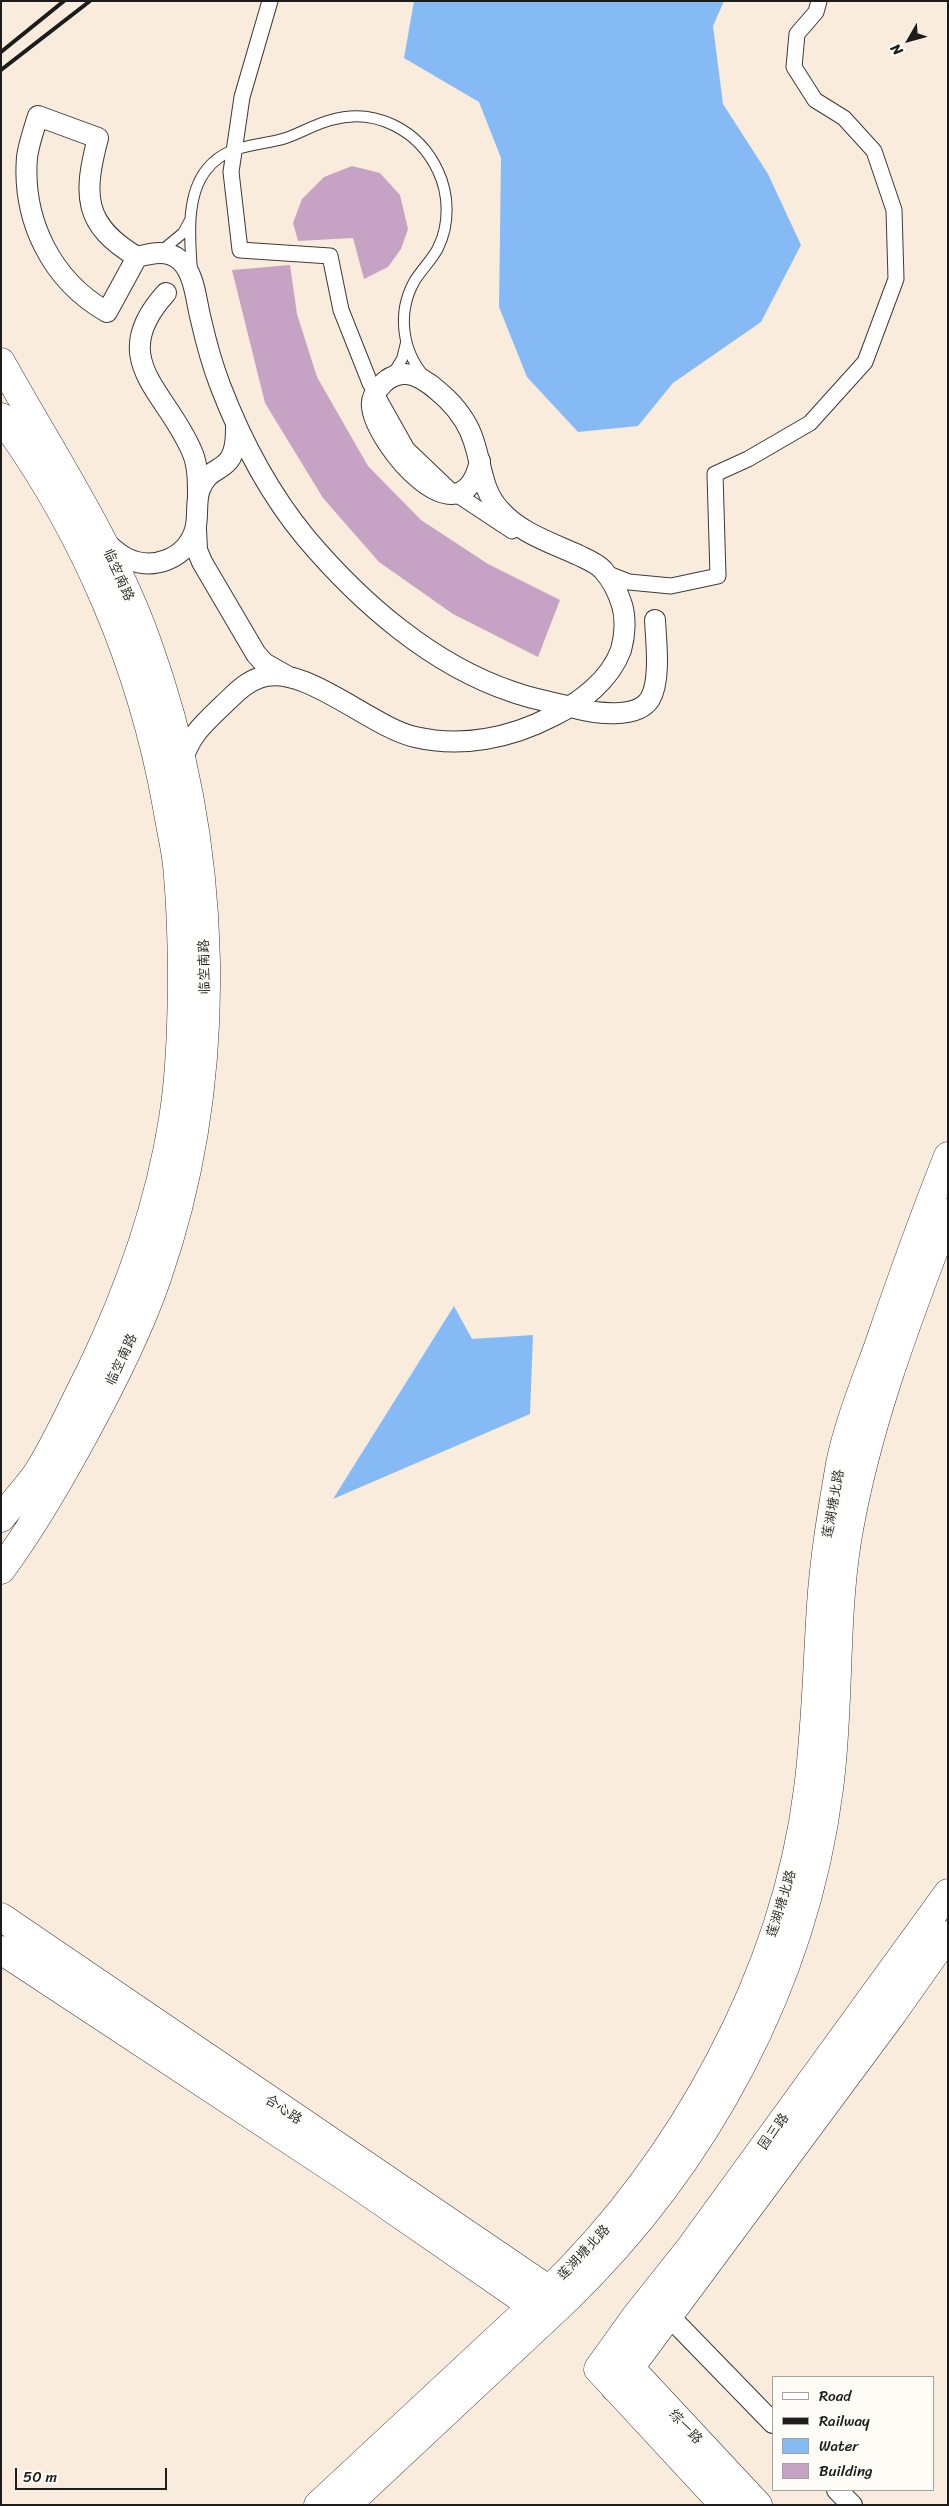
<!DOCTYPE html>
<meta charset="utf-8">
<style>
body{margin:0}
#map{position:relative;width:949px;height:2506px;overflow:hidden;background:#f9ecdc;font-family:Sriracha,sans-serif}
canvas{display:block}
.frame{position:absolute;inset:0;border:2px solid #1c1c1c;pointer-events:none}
.legend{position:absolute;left:772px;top:2376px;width:162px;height:115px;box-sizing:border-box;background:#fdfcf7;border:1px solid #a3a29f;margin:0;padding:6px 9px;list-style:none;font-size:15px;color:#1c1c1c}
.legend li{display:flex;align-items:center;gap:10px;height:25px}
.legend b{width:25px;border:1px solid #a3a29f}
.north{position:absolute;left:884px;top:15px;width:50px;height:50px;-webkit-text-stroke:4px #fdfcf7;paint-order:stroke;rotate:232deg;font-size:14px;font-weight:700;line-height:20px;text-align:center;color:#1c1c1c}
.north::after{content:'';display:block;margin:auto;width:18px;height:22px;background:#1c1c1c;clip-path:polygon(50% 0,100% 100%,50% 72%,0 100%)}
.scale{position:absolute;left:15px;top:2468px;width:152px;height:22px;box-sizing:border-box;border:2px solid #1c1c1c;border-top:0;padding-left:6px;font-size:15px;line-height:18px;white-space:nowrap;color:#1c1c1c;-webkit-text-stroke:4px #fdfcf7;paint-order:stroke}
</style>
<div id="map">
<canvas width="949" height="2506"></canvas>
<div class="frame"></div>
<ul class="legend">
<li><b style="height:6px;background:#fff"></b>Road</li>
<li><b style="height:6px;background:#1c1c1c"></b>Railway</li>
<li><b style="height:14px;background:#86baf4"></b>Water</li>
<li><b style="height:14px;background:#c6a3c4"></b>Building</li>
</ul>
<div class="north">N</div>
<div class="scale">50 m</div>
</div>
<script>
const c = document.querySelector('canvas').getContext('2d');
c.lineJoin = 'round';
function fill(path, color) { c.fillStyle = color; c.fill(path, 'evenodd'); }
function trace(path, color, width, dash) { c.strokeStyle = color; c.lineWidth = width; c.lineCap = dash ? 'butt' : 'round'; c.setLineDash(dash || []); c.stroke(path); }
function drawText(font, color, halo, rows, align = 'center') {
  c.font = font + ' Sriracha,"LXGW WenKai TC",sans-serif'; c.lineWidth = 5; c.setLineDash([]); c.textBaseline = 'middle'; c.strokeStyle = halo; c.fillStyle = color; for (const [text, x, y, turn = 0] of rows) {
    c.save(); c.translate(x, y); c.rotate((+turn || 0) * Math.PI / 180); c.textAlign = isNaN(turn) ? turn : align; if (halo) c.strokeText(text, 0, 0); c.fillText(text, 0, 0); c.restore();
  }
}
fill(new Path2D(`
 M414,1h310l-11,25 10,78 45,70 33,71 -40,77 -88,61 -35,43 -60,6 -51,-55 -28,-70 2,-149 -22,-56 -75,-44z
 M454,1306l18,33 61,-4 -3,79 -197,85z`), '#86baf4');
fill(new Path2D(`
 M352,166l28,7 20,22 8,34 -7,20 -13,18 -24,12 -11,-41 -55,3 -5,-18 9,-24 22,-22z
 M290,265l7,49 20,63 51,89 53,54 67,44 72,36 -22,57 -85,-43 -74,-52 -56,-64 -58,-95 -33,-133z`), '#c6a3c4');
const service = new Path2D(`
 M160,252l23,-19 6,-11
 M192,272c-2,-32 -7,-76 15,-103 21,-26 50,-22 79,-31 15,-5 29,-14 45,-18 44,-13 88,10 107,51 11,23 12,53 0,77 -6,12 -17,22 -24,34 -17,31 -12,69 11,95
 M392,375l10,-16 4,-16`);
const pedestrian = new Path2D(`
 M270,1l-28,96 -11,75 9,78 90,6 11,54 29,73 37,66 43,41 62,41
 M603,572l26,10 42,4 47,-10 -3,-102 33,-15 62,-36 55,-61 31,-83 -2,-69 -20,-59 -30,-33 -29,-18 -21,-33 3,-33 19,-22 3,-11`);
const minor = new Path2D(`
 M38,116l60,22c-15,57 -15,87 39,119l-30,55c-56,-32 -85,-92 -80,-155 2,-14 7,-28 11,-41z
 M137,257c15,-4 31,-8 44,4 14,14 15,40 20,59 5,22 11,44 19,65 21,55 48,107 86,153 55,65 126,127 207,154 20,7 41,11 62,16 19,5 62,12 75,-9 11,-18 6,-59 5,-79
 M166,293c-62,68 2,98 27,161 5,13 5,28 5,42
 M196,529l1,21 5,12 54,92 8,9 23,13
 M105,542c6,5 13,12 21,16 27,13 60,1 69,-28 4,-13 0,-28 5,-41 12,-30 37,-10 36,-63
 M181,765c8,-29 21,-40 42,-60 11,-10 21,-22 36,-27 43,-17 111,49 156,59 47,11 96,1 138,-21 28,-14 57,-36 68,-66 4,-14 5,-32 1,-45 -4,-13 -10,-25 -19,-35 -6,-7 -17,-11 -25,-15 -26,-12 -58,-22 -78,-45 -18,-19 -18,-44 -26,-68 -5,-17 -15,-31 -27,-43 -10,-9 -19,-18 -32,-23 -13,-5 -27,0 -35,11 -6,6 -9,12 -8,20 4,37 89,139 108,54
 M669,2316l104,107
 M837,2490l15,15`);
const secondary = new Path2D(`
 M1,362c51,92 109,178 145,277 74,203 82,434 11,639 -19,55 -46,108 -74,159 -25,46 -51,91 -82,133
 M1,417c84,115 141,250 166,390 3,19 8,39 10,58 4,41 5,83 5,124 -1,44 -2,87 -9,130 -14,89 -44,172 -83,253 -17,33 -32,68 -52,100 -11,16 -25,31 -37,46
 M1,1917l563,383
 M1,1950l352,232 194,134
 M619,2356l139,149
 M615,2388l278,-375 55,-78
 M318,2505l231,-215c133,-129 236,-316 259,-501 8,-61 9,-123 13,-184 3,-47 11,-94 19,-141 8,-39 24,-79 38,-117 22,-64 45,-128 70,-191
 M347,2505l218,-204c141,-136 239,-317 264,-512 11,-82 5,-166 18,-248 19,-114 60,-220 101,-328
 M724,2505l-126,-136 38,-53 54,-68 258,-355`);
trace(service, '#3d3b39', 12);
trace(pedestrian, '#3d3b39', 17);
trace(minor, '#3d3b39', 22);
trace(secondary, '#3d3b39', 29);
trace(service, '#fff', 10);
trace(pedestrian, '#fff', 15);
trace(minor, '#fff', 20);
trace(secondary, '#fff', 28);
trace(new Path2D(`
 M1,52l63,-51
 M1,70l89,-69`), '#1c1c1c', 4);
drawText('14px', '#1c1c1c', '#fdfcf7', [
 ["临空南路",118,575,66],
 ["临空南路",205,967,-91],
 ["临空南路",122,1360,-65],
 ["莲湖塘北路",834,1504,-80],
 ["莲湖塘北路",782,1904,-73],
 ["合心路",283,2110,34],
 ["园三路",774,2132,-54],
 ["莲湖塘北路",584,2253,-47],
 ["综一路",685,2427,47]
]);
</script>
